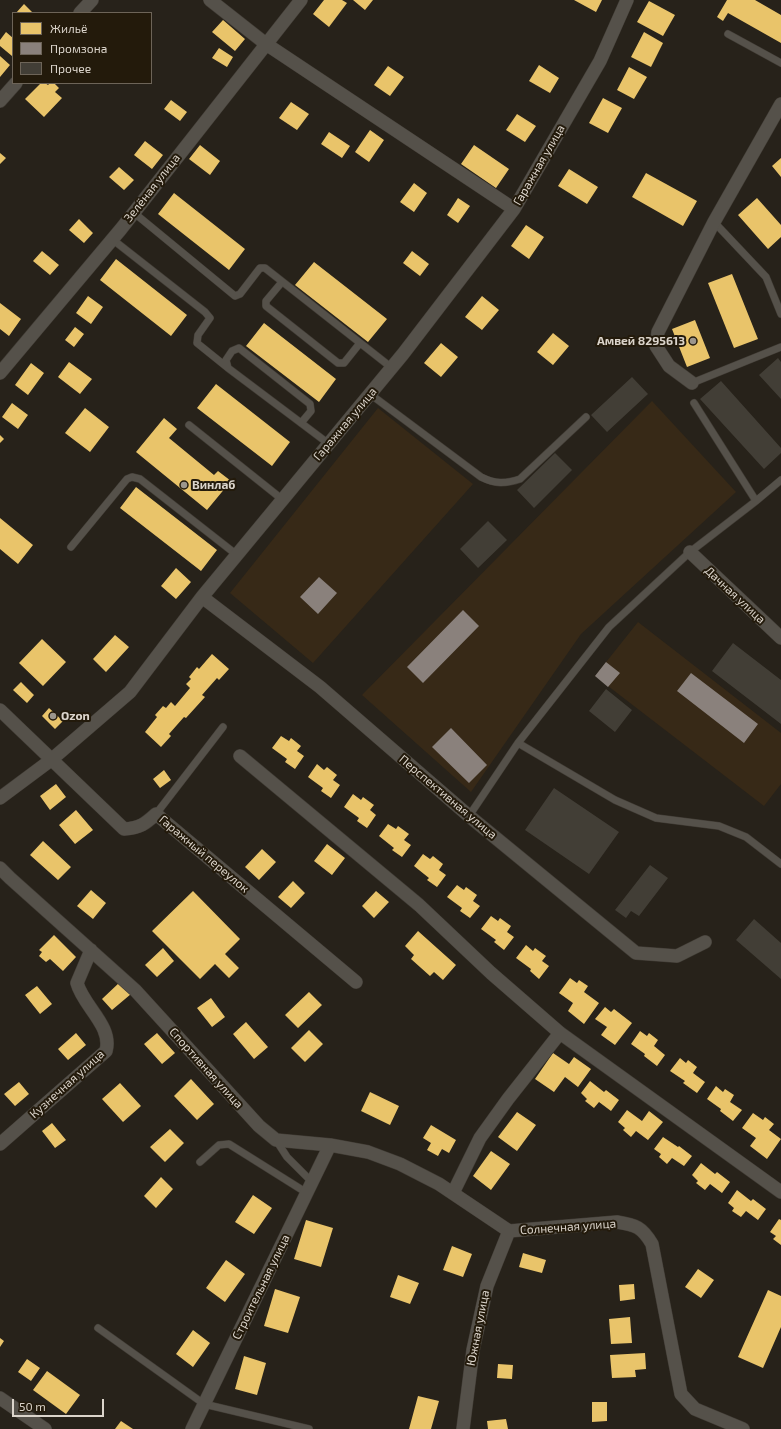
<!DOCTYPE html>
<meta charset="utf-8">
<style>
body{margin:0}
#map{position:relative;width:781px;height:1429px;overflow:hidden;background:#27221a;font-family:"Exo 2",sans-serif}
canvas{display:block}
.legend{position:absolute;left:12px;top:12px;width:140px;height:72px;box-sizing:border-box;background:#231a0b;border:1px solid #6d6458;margin:0;padding:5px 7px;list-style:none;font-size:12px;color:#dbd4cb}
.legend li{display:flex;align-items:center;gap:8px;height:20px}
.legend b{width:20px;border:1px solid #6d6458}
.scale{position:absolute;left:12px;top:1399px;width:92px;height:18px;box-sizing:border-box;border:2px solid #dbd4cb;border-top:0;padding-left:5px;font-size:12px;line-height:14px;white-space:nowrap;color:#dbd4cb;-webkit-text-stroke:3px #231a0b;paint-order:stroke}
</style>
<div id="map">
<canvas width="781" height="1429"></canvas>
<ul class="legend">
<li><b style="height:11px;background:#e9c46a"></b>Жильё</li>
<li><b style="height:11px;background:#8a817c"></b>Промзона</li>
<li><b style="height:11px;background:#423e36"></b>Прочее</li>
</ul>
<div class="scale">50 m</div>
</div>
<script>
const c = document.querySelector('canvas').getContext('2d');
c.lineJoin = 'round';
function fill(path, color) { c.fillStyle = color; c.fill(path, 'evenodd'); }
function trace(path, color, width, dash) { c.strokeStyle = color; c.lineWidth = width; c.lineCap = dash ? 'butt' : 'round'; c.setLineDash(dash || []); c.stroke(path); }
function drawText(font, color, halo, rows, align = 'center') {
  c.font = font + ' "Exo 2",sans-serif'; c.lineWidth = 4; c.setLineDash([]); c.textBaseline = 'middle'; c.strokeStyle = halo; c.fillStyle = color; for (const [text, x, y, turn = 0] of rows) {
    c.save(); c.translate(x, y); c.rotate((+turn || 0) * Math.PI / 180); c.textAlign = isNaN(turn) ? turn : align; if (halo) c.strokeText(text, 0, 0); c.fillText(text, 0, 0); c.restore();
  }
}
fill(new Path2D(`
 M652,401l84,91 -155,142 -110,158 -109,-97z
 M378,408l95,76 -160,179 -83,-70z
 M638,622l143,111v51l-17,22 -169,-130z`), '#372917');
fill(new Path2D(`
 M324,0h18l5,3 -18,24 -16,-13z
 M353,0h20l-8,10z
 M574,0h28l-6,12z
 M727,0h28l26,15v28l-53,-30 -5,8 -6,-4z
 M649,1l26,14 -12,21 -26,-14z
 M24,4l8,8 -1,1h-15z
 M223,20l22,19 -10,12 -23,-19z
 M6,32l7,6v16l-1,2 -12,-10v-6z
 M644,32l19,11 -12,24 -20,-10z
 M219,48l14,9 -6,10 -15,-9z
 M0,56l10,9 -10,12z
 M539,65l20,13 -9,15 -21,-12z
 M388,66l16,11 -14,19 -16,-11z
 M629,67l18,10 -13,22 -17,-9z
 M41,83h4l3,2 2,-2h4l5,5 -4,4 7,6 -18,19 -19,-18z
 M603,98l19,10 -14,25 -19,-10z
 M171,100l16,12 -7,9 -16,-12z
 M291,102l18,12 -12,16 -18,-12z
 M517,114l19,12 -11,16 -19,-12z
 M370,130l14,10 -15,22 -14,-10z
 M329,132l21,14 -8,12 -21,-14z
 M145,141l18,14 -11,14 -18,-14z
 M200,145l20,16 -10,14 -21,-16z
 M474,145l35,24 -13,19 -35,-24z
 M0,153l6,5 -6,6z
 M781,158v19l-9,-11z
 M119,167l15,13 -10,10 -15,-13z
 M569,169l29,18 -11,17 -29,-18z
 M646,173l51,28 -14,25 -51,-29z
 M414,183l13,10 -13,19 -14,-10z
 M174,193l71,56 -16,21 -71,-56z
 M458,198l12,8 -12,17 -11,-8z
 M757,198l24,27v12l-13,12 -30,-34z
 M79,219l14,14 -9,10 -15,-13z
 M526,225l18,12 -15,22 -18,-13z
 M42,251l17,14 -9,10 -17,-14z
 M412,251l17,13 -9,12 -17,-13z
 M116,259l71,56 -16,21 -71,-56z
 M314,262l73,57 -19,23 -73,-57z
 M732,274l26,65 -24,9 -26,-65z
 M88,296l15,11 -12,17 -15,-11z
 M482,296l17,14 -17,20 -17,-13z
 M0,303l21,16 -12,17 -9,-7z
 M695,320l15,38 -23,9 -15,-38z
 M264,323l72,56 -17,23 -73,-56z
 M75,327l9,7 -10,13 -9,-7z
 M553,333l16,13 -16,19 -16,-13z
 M441,343l17,14 -17,20 -17,-14z
 M69,362l23,17 -12,15 -22,-17z
 M31,363l13,10 -16,22 -13,-10z
 M216,384l74,58 -18,24 -75,-58z
 M12,403l16,12 -10,14 -16,-12z
 M85,408l24,19 -19,25 -25,-19z
 M164,418l13,11 -8,9 45,37 4,-4 13,10 -24,29 -71,-58z
 M0,435l4,4 -4,4z
 M136,487l81,63 -16,21 -81,-63z
 M0,518l33,27 -15,19 -18,-15z
 M176,568l15,14 -15,17 -15,-13z
 M115,635l14,12 -23,25 -13,-13z
 M42,639l24,23 -23,24 -24,-23z
 M212,654l17,15 -10,11 -2,-2 -15,17 3,2 -19,21 -2,-1 -15,17 2,2 -10,11 -16,-15 12,-15 -2,-2 8,-9 3,2 5,-6 4,4 15,-18 -4,-4 5,-5 -2,-2 8,-10 2,2z
 M21,682l13,13 -7,8 -14,-13z
 M49,708l14,13 -8,8 -13,-13z
 M281,736l8,5 2,-3 10,8 -4,5 7,5 -9,13 -10,-7 2,-3 -15,-11z
 M317,764l7,6 3,-3 10,8 -4,5 7,5 -9,13 -10,-7 2,-3 -15,-11z
 M164,770l7,10 -11,8 -7,-9z
 M56,784l10,13 -16,13 -10,-14z
 M353,794l8,6 2,-3 11,8 -4,5 6,5 -9,13 -10,-7 2,-3 -15,-11z
 M76,810l17,20 -18,14 -16,-19z
 M388,824l8,5 2,-3 11,8 -5,6 7,5 -9,12 -10,-7 2,-2 -15,-12z
 M43,841l28,26 -13,13 -28,-25z
 M327,844l18,14 -13,17 -18,-14z
 M262,849l14,13 -17,18 -14,-13z
 M423,854l7,5 3,-3 10,8 -4,6 7,5 -9,12 -10,-7 2,-2 -15,-12z
 M293,881l12,12 -14,15 -13,-11z
 M457,885l7,5 2,-3 11,8 -4,6 7,5 -10,12 -10,-7 2,-3 -15,-11z
 M91,890l15,13 -13,16 -16,-13z
 M193,891l47,48 -15,15 14,14 -10,10 -14,-14 -15,15 -48,-48z
 M376,891l13,11 -15,16 -12,-12z
 M491,916l7,5 2,-3 11,8 -4,6 7,5 -10,13 -10,-8 2,-2 -15,-11z
 M418,931l38,34 -13,15 -9,-8 -4,4 -19,-17 3,-4 -9,-9z
 M54,935l22,22 -13,14 -13,-12 -4,3 -7,-6 3,-4 -3,-2z
 M526,945l7,6 2,-3 11,8 -4,5 7,5 -10,13 -9,-8 1,-2 -15,-11z
 M163,948l11,13 -17,16 -12,-12z
 M570,978l7,5 2,-3 9,6 -4,6 15,11 -15,21 -16,-13 5,-8 -14,-10z
 M120,982l11,12 -19,16 -10,-11z
 M37,986l15,18 -12,10 -15,-19z
 M309,992l13,13 -24,23 -13,-13z
 M211,998l14,19 -13,10 -15,-19z
 M605,1007l6,5 3,-3 18,14 -17,22 -14,-10 6,-8 -12,-8z
 M246,1022l22,25 -14,12 -21,-25z
 M309,1030l14,14 -18,18 -14,-14z
 M640,1031l7,5 2,-3 9,7 -4,6 11,9 -8,11 -13,-10 1,-2 -14,-10z
 M76,1033l10,12 -18,15 -10,-11z
 M157,1033l18,20 -13,11 -18,-20z
 M553,1053l16,11 5,-7 17,12 -13,18 -13,-10 -11,15 -19,-13z
 M680,1058l6,5 2,-3 9,7 -4,6 12,9 -8,11 -14,-10 2,-2 -15,-10z
 M191,1079l23,25 -17,16 -23,-24z
 M590,1081l14,11 2,-2 13,10 -8,11 -12,-9 -5,6 -9,-7 2,-2 -6,-6z
 M19,1082l10,12 -14,12 -11,-12z
 M120,1083l21,23 -18,16 -21,-23z
 M716,1086l7,6 2,-3 9,6 -4,7 12,8 -9,11 -13,-10 1,-2 -14,-10z
 M370,1092l29,14 -9,19 -29,-14z
 M627,1110l15,11 7,-10 14,11 -15,18 -12,-9 -5,6 -8,-7 2,-2 -7,-6z
 M517,1112l19,13 -19,26 -19,-14z
 M753,1113l10,7 2,-3 9,7 -5,6 12,9 -14,20 -17,-13 6,-8 -14,-10z
 M52,1123l14,17 -11,8 -13,-17z
 M431,1125l25,15 -7,13 -7,-4 -4,7 -11,-6 4,-7 -8,-5z
 M170,1129l14,14 -19,19 -15,-15z
 M663,1137l15,10 1,-1 13,10 -8,10 -12,-8 -5,6 -8,-7 2,-3 -7,-5z
 M491,1151l19,13 -19,26 -18,-14z
 M701,1163l14,11 2,-2 13,10 -8,11 -12,-9 -5,6 -9,-7 2,-2 -6,-6z
 M161,1177l12,12 -17,19 -12,-12z
 M737,1190l14,11 2,-2 13,10 -8,11 -12,-9 -5,6 -9,-6 2,-3 -6,-5z
 M253,1195l19,13 -18,26 -19,-12z
 M779,1219l2,1v25l-8,-6 3,-3 -6,-4z
 M306,1220l27,8 -12,39 -27,-8z
 M452,1246l20,8 -9,23 -20,-7z
 M523,1253l23,7 -4,13 -23,-6z
 M226,1260l19,14 -20,28 -19,-14z
 M698,1269l16,11 -13,18 -16,-11z
 M398,1275l21,8 -9,21 -20,-7z
 M634,1284l1,15 -15,2 -1,-16z
 M275,1289l25,8 -12,36 -24,-7z
 M768,1290l13,6v31l-18,41 -25,-11z
 M630,1317l2,26 -21,1 -2,-25z
 M193,1330l17,13 -17,24 -17,-13z
 M0,1338l4,3 -4,6z
 M645,1353l1,16 -11,1 1,7 -24,1 -2,-23z
 M244,1356l22,7 -9,32 -22,-6z
 M27,1359l13,9 -9,13 -13,-9z
 M498,1364l15,1 -1,14 -15,-1z
 M47,1371l33,24 -14,19 -33,-24z
 M418,1396l21,5 -8,28h-22z
 M592,1402h15v19l-15,1z
 M506,1419l2,10h-20l-1,-8z
 M121,1421l12,8h-18z`), '#e9c46a');
fill(new Path2D(`
 M319,577l18,16 -19,21 -18,-17z
 M463,610l16,16 -56,57 -16,-16z
 M606,662l14,11 -12,14 -13,-11z
 M691,673l67,51 -14,19 -67,-52z
 M451,728l36,37 -18,18 -37,-36z`), '#8a817c');
fill(new Path2D(`
 M778,358l3,4v37l-22,-24z
 M632,377l16,17 -41,38 -16,-17z
 M721,381l60,67v5l-17,16 -64,-70z
 M555,453l17,17 -38,38 -17,-18z
 M488,521l19,19 -29,28 -18,-19z
 M733,643l48,37v44l-69,-53z
 M606,689l26,21 -17,22 -26,-21z
 M554,788l65,44 -30,42 -64,-44z
 M650,865l18,13 -29,38 -8,-5 -5,7 -11,-8z
 M754,919l27,24v36l-45,-39z`), '#423e36');
const lane = new Path2D(`
 M728,34l53,29
 M133,212l102,84 5,-2 20,-26h5l127,100
 M714,222l52,55 15,37
 M112,239l93,73 5,6 -12,17 -1,8 31,25
 M282,282l-16,19v5l72,57h6l16,-20
 M692,383l89,-36
 M370,394l111,83c14,7 24,7 39,2l66,-62
 M694,403l62,98
 M301,423l10,-12 -1,-7 -71,-56 -7,3 -6,9 2,8 101,76
 M189,425l94,75
 M71,547l56,-68 5,-2 8,2 97,76
 M518,743l97,57 41,18 63,8 27,11 35,27
 M156,814l67,-87
 M469,816l49,-73 91,-116 81,-75 66,-51 25,-21
 M276,1140l11,17 25,25
 M200,1162l19,-17 10,-1 78,49
 M98,1328l106,76 105,25`);
const street = new Path2D(`
 M210,0l56,44 248,165
 M80,13l12,-13
 M0,101l16,-18
 M0,373l121,-144 180,-229
 M692,383l-23,-17 -13,-20 2,-14 56,-110 67,-118
 M690,552l91,86
 M202,597l118,90 149,129 167,137 41,3 28,-14
 M0,710l124,119c16,-1 21,-5 32,-15l200,168
 M240,756l179,149 72,68 69,60 221,159
 M0,798l51,-38 79,-68 72,-95 201,-243 111,-145 86,-148 27,-61
 M0,868l10,10 125,112 124,136 17,14 54,5 38,7 32,12 39,20 70,47 108,-9c19,3 25,5 35,22l29,150 14,15 48,20
 M0,1144l106,-93c7,-25 -23,-45 -29,-68l14,-33
 M453,1193l27,-55 28,-39 52,-66
 M0,1398l45,31
 M192,1429l138,-284
 M463,1429l10,-79 14,-64 22,-55`);
trace(lane, '#413c35', 8);
trace(street, '#413c35', 14);
trace(lane, '#55514a', 7);
trace(street, '#55514a', 13);
for (const [x, y, r, color] of [
 [693,341,4,"#9c968d"],
 [184,485,4,"#9c968d"],
 [53,716,4,"#9c968d"]
]) { const dot = new Path2D(); dot.arc(x, y, r, 0, 2 * Math.PI); c.fillStyle = color; c.fill(dot); trace(dot, '#231a0b', 1.5); }
drawText('12px', '#dbd4cb', '#231a0b', [
 ["Гаражная улица",539,165,-60],
 ["Зелёная улица",152,188,-52],
 ["Гаражная улица",345,424,-50],
 ["Дачная улица",735,595,43],
 ["Перспективная улица",448,797,40],
 ["Гаражный переулок",204,854,40],
 ["Спортивная улица",206,1068,48],
 ["Кузнечная улица",67,1084,-42],
 ["Солнечная улица",568,1227,-4],
 ["Строительная улица",261,1287,-64],
 ["Южная улица",478,1328,-79]
]);
drawText('bold 12px', '#dbd4cb', '#231a0b', [
 ["Амвей 8295613",685,341,"right"],
 ["Винлаб",192,485],
 ["Ozon",61,716]
], 'left');
</script>
